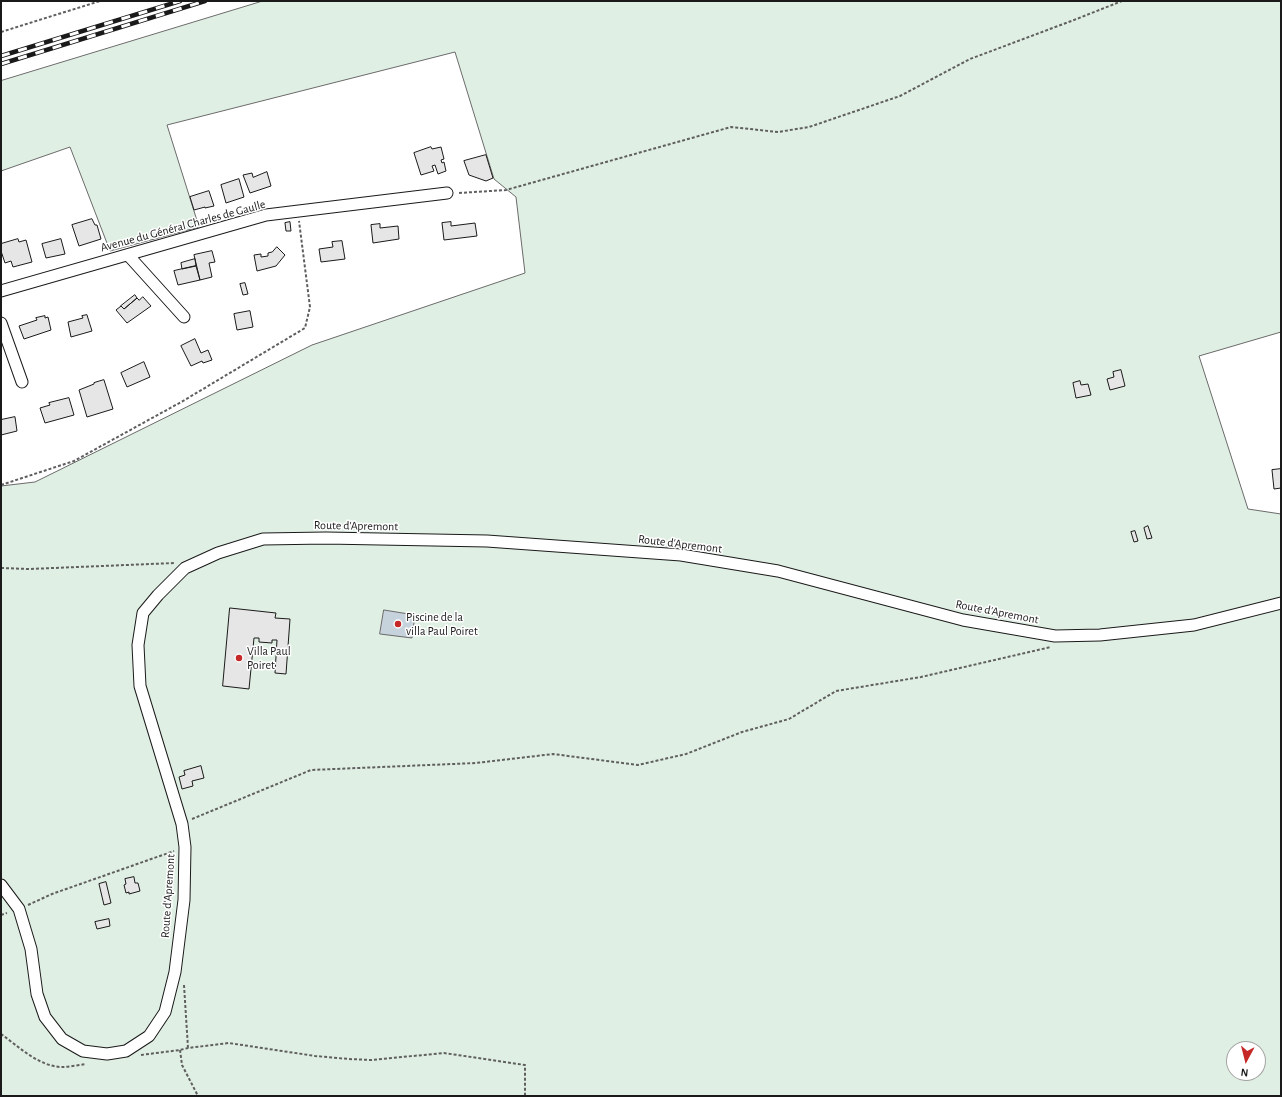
<!DOCTYPE html>
<meta charset="utf-8">
<style>
body{margin:0}
#map{position:relative;width:1282px;height:1097px;overflow:hidden;background:#fff;font-family:"Alegreya Sans",sans-serif}
canvas{display:block}
.frame{position:absolute;inset:0;border:2px solid #1a1a1a;pointer-events:none}
.north{position:absolute;left:1226px;top:1041px;width:40px;height:40px;box-sizing:border-box;background:#fff;border:1px solid #a3a3a3;border-radius:50%;rotate:187deg;font-size:11px;font-weight:700;line-height:16px;text-align:center;color:#1a1a1a}
.north::after{content:'';display:block;margin:auto;width:14px;height:18px;background:#c62828;clip-path:polygon(50% 0,100% 100%,50% 72%,0 100%)}
</style>
<div id="map">
<canvas width="1282" height="1097"></canvas>
<div class="frame"></div>
<div class="north">N</div>
</div>
<script>
const c = document.querySelector('canvas').getContext('2d');
c.lineJoin = 'round';
function fill(path, color) { c.fillStyle = color; c.fill(path, 'evenodd'); }
function trace(path, color, width, dash) { c.strokeStyle = color; c.lineWidth = width; c.lineCap = dash ? 'butt' : 'round'; c.setLineDash(dash || []); c.stroke(path); }
function drawText(font, color, halo, rows, align = 'center') {
  c.font = font + ' "Alegreya Sans",sans-serif'; c.lineWidth = 3; c.setLineDash([]); c.textBaseline = 'middle'; c.strokeStyle = halo; c.fillStyle = color; for (const [text, x, y, turn = 0] of rows) {
    c.save(); c.translate(x, y); c.rotate((+turn || 0) * Math.PI / 180); c.textAlign = isNaN(turn) ? turn : align; if (halo) c.strokeText(text, 0, 0); c.fillText(text, 0, 0); c.restore();
  }
}
const green = new Path2D(`
 M263,1h1018v331l-82,24 49,153 33,5v582h-1280v-610l34,-4 277,-137 213,-72 -9,-76 -22,-18 -39,-127 -288,73 32,102 -89,24 -40,-104 -69,24v-90zM1234,1049h24v24h-24z`);
fill(green, '#e0efe3');
trace(green, '#6a6a6a', 1);
const water = new Path2D(`
 M384,610l31,5 -3,23 -32,-4z`);
fill(water, '#c6d2dc');
trace(water, '#6a6a6a', 1);
const building = new Path2D(`
 M431,147l1,2 9,-2 3,12 -3,1 1,3 2,-1 2,9 -8,3 -3,-9 -3,1 2,5 -13,4 -7,-22z
 M486,155l7,23 -7,3 -17,-6 -5,-14z
 M267,172l4,14 -21,7 -7,-18 9,-2 1,4z
 M239,179l5,18 -18,6 -5,-18z
 M209,191l5,15 -9,2v-1l-11,3 -4,-13z
 M92,219l3,6h2l4,14 -22,7 -7,-21z
 M290,222l1,9h-5l-1,-8z
 M451,222v4l24,-3 2,13 -33,4 -2,-17z
 M380,224v4l18,-2 1,13 -26,4 -2,-18z
 M18,239l1,3 7,-2 6,22 -19,5 -2,-6 -6,2 -4,-12v-7z
 M61,239l4,15 -19,4 -4,-14z
 M342,241l3,18 -24,3 -2,-13 14,-2 -1,-5z
 M277,247l8,8 -9,11 -19,5 -3,-16 7,-1v3l7,-1v-3l4,-1z
 M212,251l3,11 -6,1 3,14 -12,3 -6,-25z
 M195,259l1,7 -14,3 -1,-6z
 M196,266l4,14 -22,5 -4,-14z
 M245,283l3,11 -5,1 -3,-11z
 M135,295l2,3 -13,11 -3,-3z
 M143,297l8,9 -24,17 -11,-13 5,-4 3,3 13,-11 2,2z
 M250,311l3,16 -16,3 -3,-16z
 M87,315l5,16 -21,6 -3,-15 15,-4 -1,-2z
 M45,316v2l3,-1 3,13 -27,9 -5,-13 18,-6 -1,-2z
 M195,339l6,14 7,-3 4,10 -9,3 -1,-2 -11,5 -10,-20z
 M144,362l6,15 -23,10 -6,-14z
 M1121,370l4,16 -15,4 -3,-11 7,-2 -1,-5z
 M104,380l9,29 -26,8 -8,-27 15,-6v-1z
 M1080,381l1,4 7,-1 3,11 -15,3 -3,-15z
 M69,398l5,17 -29,8 -5,-15 10,-3 -1,-2z
 M15,417l2,14 -16,4v-15z
 M1281,469v19l-7,1 -2,-19z
 M1148,526l4,12 -5,1 -3,-11z
 M1135,531l3,10 -4,1 -3,-10z
 M230,608l46,5 -1,5 15,1 -4,55 -11,-1 2,-33h-5v3l-13,-1v-4h-5l-5,51 -26,-3z
 M201,766l3,12 -12,3 1,5 -11,3 -3,-12 6,-2 -1,-4z
 M134,877l1,6h3l2,8 -11,3v-2l-3,1 -2,-8 2,-1 -1,-5z
 M106,882l5,21 -7,2 -5,-21z
 M109,919l1,7 -13,3 -2,-7z`);
fill(building, '#e6e6e6');
trace(building, '#1a1a1a', 1);
const minor = new Path2D(`
 M128,255l56,62
 M1,291l265,-76 181,-22
 M1,323l21,59
 M1,885l18,24 12,40 6,45 8,23 17,22 21,12 24,3 19,-3 23,-15 16,-24 10,-40 9,-72 1,-53 -3,-23 -42,-138 -2,-41 5,-32 15,-18 27,-27 33,-15 45,-14 63,-1 161,3 194,14 97,16 185,49 92,16 45,-1 94,-10 87,-22`);
trace(minor, '#1a1a1a', 13);
trace(new Path2D(`
 M1,32l99,-31
 M459,193l47,-3 225,-63 47,5 31,-5 91,-31 70,-37 104,-39 48,-19
 M1,485l73,-24 109,-60 122,-73 5,-21 -11,-86
 M1,568l28,1 146,-6
 M192,819l119,-49 165,-7 77,-9 85,11 48,-11 56,-22 47,-13 47,-28 85,-14 130,-30
 M28,905l24,-11 122,-43
 M1,915l6,-2
 M184,985l4,63
 M1,1034c17,12 37,32 60,33 8,0 17,-2 25,-3
 M180,1050l2,15 16,31
 M141,1055l39,-5 8,-2 41,-5 86,13 34,3 22,1 73,-7 81,12v31`), '#5f5f5f', 2, [3, 2]);
trace(minor, '#fff', 11);
const rail = new Path2D(`
 M1,56l179,-55
 M1,64l204,-63`);
trace(rail, '#1a1a1a', 4.5);
trace(rail, '#fff', 3, [9]);
for (const [x, y, r, color] of [
 [398,624,4,"#c62828"],
 [239,658,4,"#c62828"]
]) { const dot = new Path2D(); dot.arc(x, y, r, 0, 2 * Math.PI); c.fillStyle = color; c.fill(dot); trace(dot, '#fff', 1.5); }
drawText('12px', '#1a1a1a', '#fff', [
 ["Avenue du Général Charles de Gaulle",183,226,-15],
 ["Route d'Apremont",356,526,1],
 ["Route d'Apremont",680,544,7],
 ["Route d'Apremont",997,612,11],
 ["Route d'Apremont",168,896,-86]
]);
drawText('12px', '#1a1a1a', '#fff', [
 ["Piscine de la",406,617],
 ["villa Paul Poiret",406,631],
 ["Villa Paul",247,651],
 ["Poiret",247,665]
], 'left');
</script>
